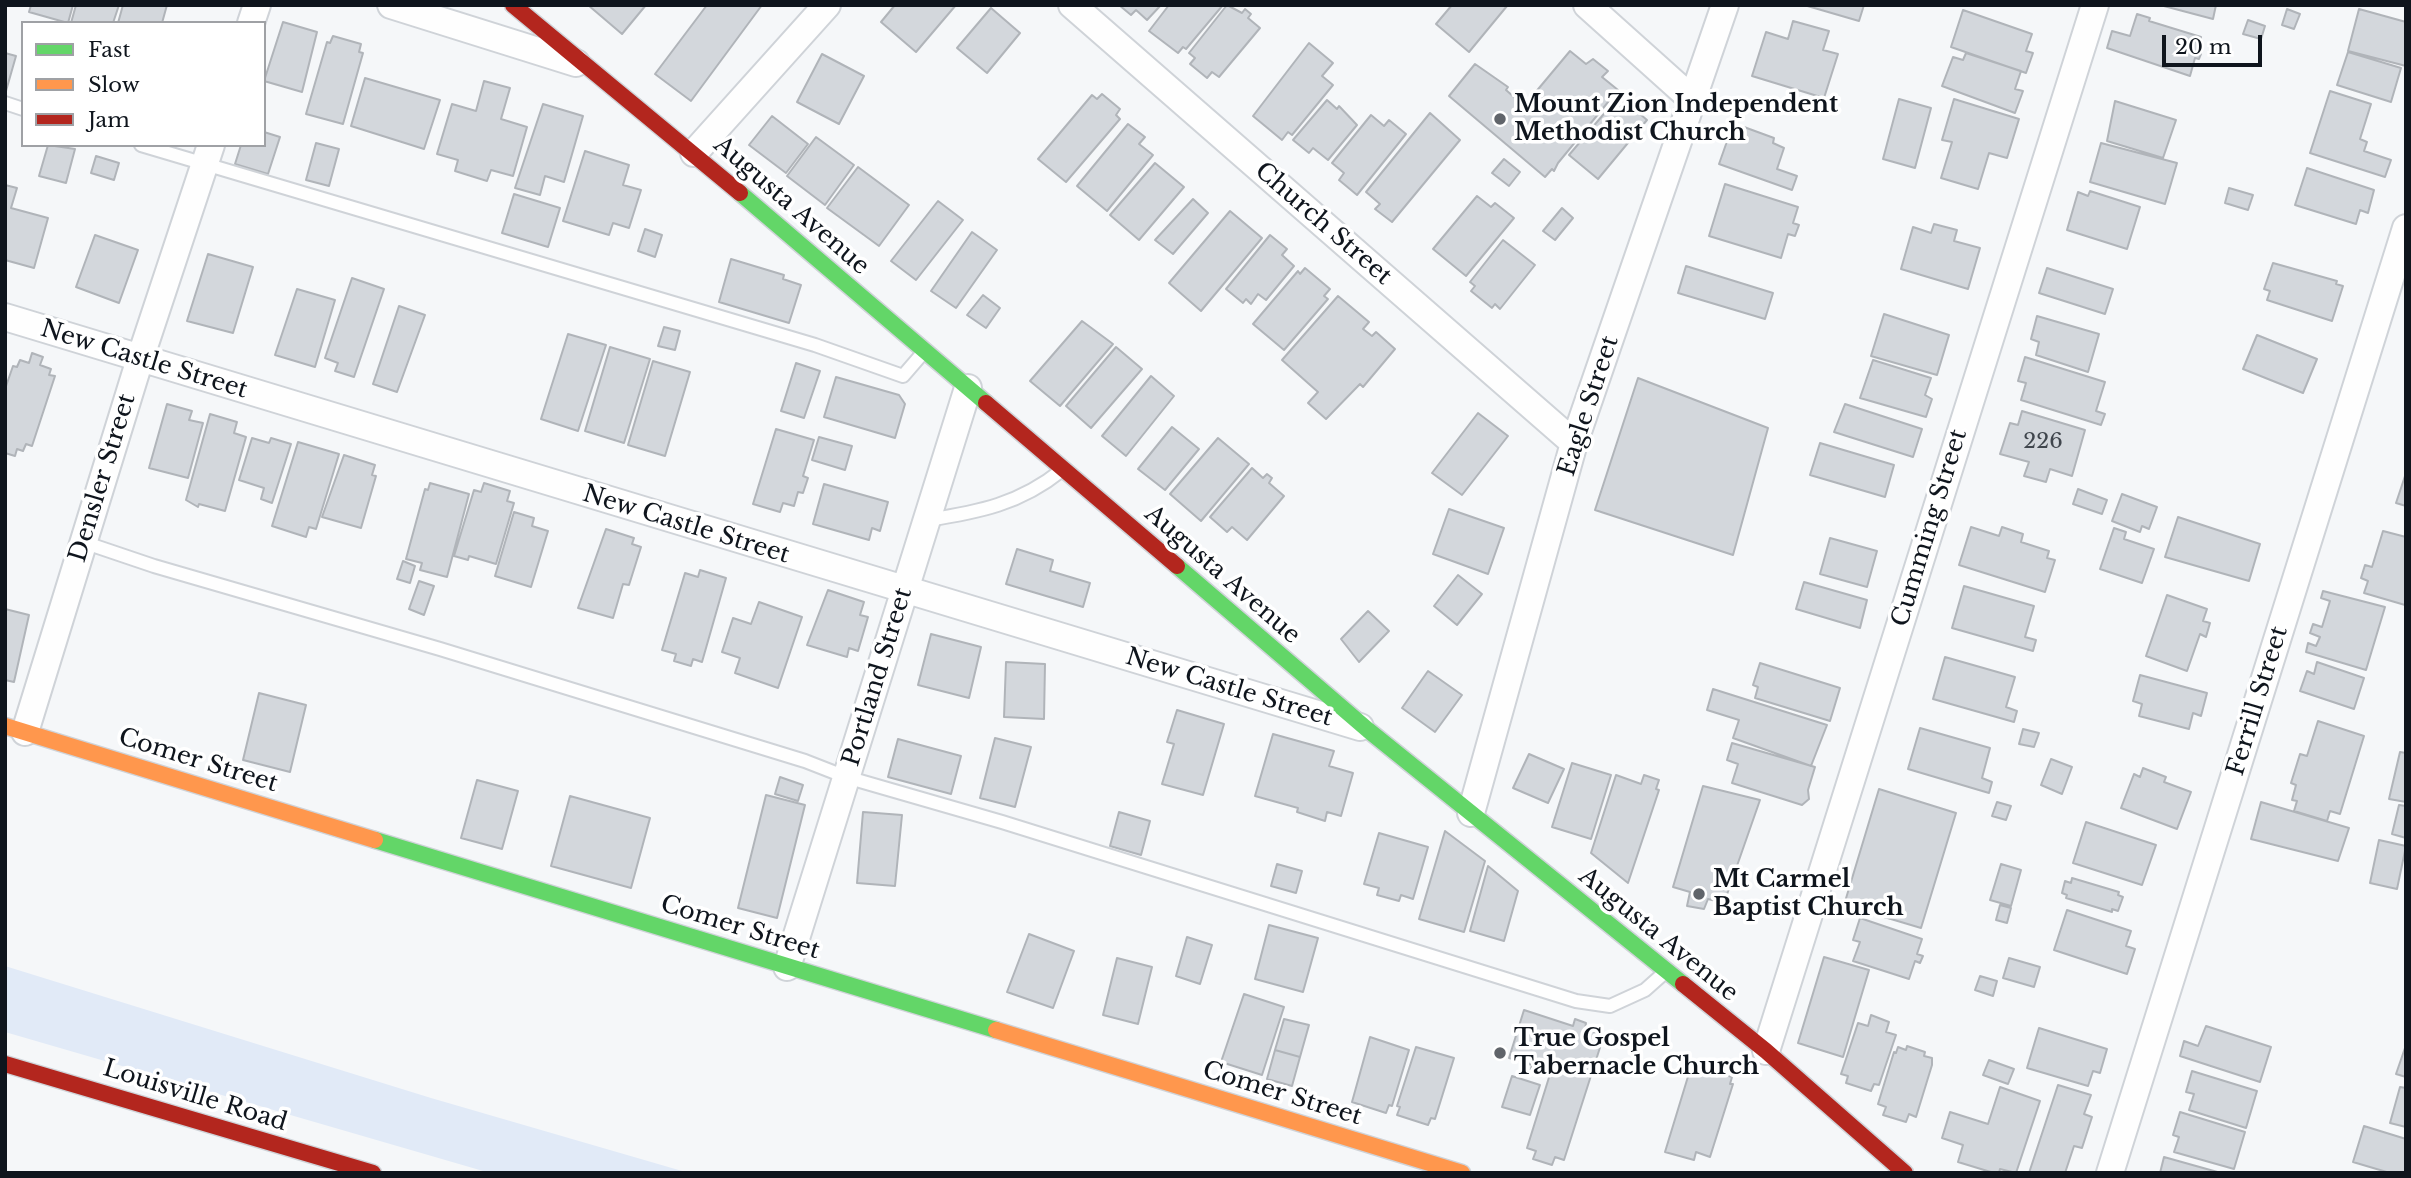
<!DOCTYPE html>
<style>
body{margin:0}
#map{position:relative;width:2411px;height:1178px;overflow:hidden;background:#f5f7f9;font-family:"Libre Baskerville",serif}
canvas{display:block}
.frame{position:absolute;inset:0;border:7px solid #0f151d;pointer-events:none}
.legend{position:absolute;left:21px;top:21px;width:245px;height:126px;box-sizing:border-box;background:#fff;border:2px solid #9fa1a5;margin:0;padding:9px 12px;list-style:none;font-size:21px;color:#0f151d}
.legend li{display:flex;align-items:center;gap:14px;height:35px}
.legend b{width:35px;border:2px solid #9fa1a5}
.scale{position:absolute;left:2162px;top:35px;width:100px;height:32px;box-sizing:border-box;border:4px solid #0f151d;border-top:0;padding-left:9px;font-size:21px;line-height:24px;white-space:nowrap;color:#0f151d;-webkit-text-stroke:5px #fff;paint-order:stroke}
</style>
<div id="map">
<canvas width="2411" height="1178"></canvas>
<div class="frame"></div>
<ul class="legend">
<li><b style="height:9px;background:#63d668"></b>Fast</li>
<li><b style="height:9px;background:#ff974d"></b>Slow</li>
<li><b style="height:9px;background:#b3261e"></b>Jam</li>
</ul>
<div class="scale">20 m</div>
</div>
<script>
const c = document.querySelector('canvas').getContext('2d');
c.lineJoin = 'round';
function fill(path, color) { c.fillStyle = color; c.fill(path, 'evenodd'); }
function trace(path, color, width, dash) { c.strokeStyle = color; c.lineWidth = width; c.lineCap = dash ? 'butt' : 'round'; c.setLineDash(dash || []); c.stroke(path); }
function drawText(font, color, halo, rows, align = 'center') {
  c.font = font + ' "Libre Baskerville",serif'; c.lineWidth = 7; c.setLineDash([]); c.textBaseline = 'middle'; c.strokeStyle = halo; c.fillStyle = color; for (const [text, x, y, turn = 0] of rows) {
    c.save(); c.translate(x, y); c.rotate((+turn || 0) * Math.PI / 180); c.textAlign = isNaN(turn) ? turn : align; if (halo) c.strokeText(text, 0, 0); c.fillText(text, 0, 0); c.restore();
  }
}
fill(new Path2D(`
 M5,966l426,132 258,75h-199l-485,-141z`), '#e1eaf7');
const building = new Path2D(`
 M31,5h42l-5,18 -39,-11z
 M76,5h43l-6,18h-42z
 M123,5h44l-5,18h-44z
 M588,5h58l-24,29z
 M707,5h55l-71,96 -36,-27z
 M895,5h61l-40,47 -35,-30z
 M1119,5h42l-14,15 -11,-10 -5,5z
 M1169,5h54l-37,44 -3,-2 -5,6 -29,-22z
 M1227,5l15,8 3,-4 6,5 -3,4 12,10 -41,49 -7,-5 -5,6 -17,-14 5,-6 -6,-5z
 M1452,5h54l1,1 -38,46 -33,-28z
 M1804,5h60l-5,16z
 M2160,5h56l-3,14z
 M991,8l29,25 -33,40 -30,-25z
 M2287,9l13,5 -6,15 -12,-4z
 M2359,9l47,13v44l-58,-15z
 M1963,10l69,24 -6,17 7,2 -7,20 -75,-26z
 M2137,14l13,4 -1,3 52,16 -4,15 4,2 -2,5 -4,-1 -5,18 -83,-28 5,-17 18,5z
 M2248,20l17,6 -4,13 -18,-5z
 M1793,21l36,10 -6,19 15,4 -14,44 -72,-22 14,-44 22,7z
 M283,22l34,10 -15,60 -38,-11z
 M333,36l28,8 -2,8 4,1 -20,71 -37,-10 21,-72 3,1z
 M1309,43l24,20 -11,13 11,9 -41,50 -4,-3 -6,8 -29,-24z
 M1570,51l16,13 7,-5 15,12 -6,6 16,13 -60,73 -4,8 -2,-2 -7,8 -96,-81 26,-32 33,23 -2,3 18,16z
 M2348,52l53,16 -10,34 -54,-17z
 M5,53l11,3 -10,35h-1z
 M1966,53l55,18 -6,18 8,2 -8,22 -73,-27 11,-29 10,3z
 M822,54l42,22 -25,48 -42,-22z
 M365,78l75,22 -16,49 -73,-23z
 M484,81l26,7 -9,31 26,8 -14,49 -22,-6 -4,11 -32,-10 3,-11 -21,-6 15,-50 24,7z
 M2330,91l41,13 -11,35 7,3 -3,9 27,9 -6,17 -75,-24z
 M1102,94l18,15 -4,6 4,4 -54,63 -28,-23 54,-64 5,4z
 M1619,96l28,24 -49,59 -29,-24z
 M1899,99l32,9 -16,60 -32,-9z
 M1954,99l65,20 -12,39 -18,-5 -11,36 -37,-11 11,-36 -10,-2z
 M1327,100l10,9 2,-3 18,19 -29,35 -15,-12 -4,5 -16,-13z
 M2115,101l61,19 -13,38 -56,-17z
 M543,104l40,12 -19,66 -19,-6 -5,19 -25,-7z
 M1430,113l30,27 -68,82 -17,-13 5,-5 -14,-12z
 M1371,115l13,11 5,-6 17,14 -49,61 -18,-15 5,-7 -12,-10z
 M772,116l36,28 -22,29 -37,-28z
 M1128,124l17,13 -6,7 14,11 -46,56 -30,-25z
 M1744,127l30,11 -1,5 11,5 -7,21 20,7 -5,14 -73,-26 12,-34 11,3z
 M264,132l16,5 -12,37 -33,-10 6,-19h23z
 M816,137l38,28 -29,40 -38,-29z
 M316,143l23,6 -10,37 -23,-6z
 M2101,143l76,20 -12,41 -75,-22z
 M48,145l27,4 -9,34 -27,-7z
 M585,151l44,14 -6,20 18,5 -12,38 -16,-5 -4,12 -46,-14z
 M96,156l23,7 -5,17 -23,-7z
 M1504,159l16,13 -11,14 -17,-13z
 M1155,163l29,24 -45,53 -29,-25z
 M858,167l51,38 -30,41 -52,-38z
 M2307,168l67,22 -6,23 -8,-3 -4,14 -61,-19z
 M1725,184l73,23 -5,16 6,2 -4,11 -7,-2 -7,24 -72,-22z
 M5,185l12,3 -6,20 37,10 -14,50 -29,-8z
 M2229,188l24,7 -5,15 -23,-7z
 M2090,191l50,16 -13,42 -60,-19 11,-38 10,4z
 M514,194l46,14 -12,39 -46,-14z
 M1477,196l14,11 4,-4 19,15 -48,58 -33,-27z
 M1193,199l15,14 -35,41 -18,-14z
 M938,201l25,19 -47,60 -25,-19z
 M1562,208l11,10 -18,22 -12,-9z
 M1230,211l32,27 -61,73 -32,-28z
 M1934,224l23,6 -3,11 26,7 -12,41 -67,-20 12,-42 18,6z
 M645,229l17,6 -7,22 -17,-6z
 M972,232l25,18 -41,58 -25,-17z
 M95,235l43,15 -19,53 -43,-16z
 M1270,235l17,14 -5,6 12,11 -28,34 -8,-6 -7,10 -5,-5 -3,4 -17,-14z
 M1503,240l32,25 -35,44 -5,-5 -3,4 -21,-17 4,-5 -5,-4z
 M208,254l45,13 -20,66 -46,-12z
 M731,259l53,16 -1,4 18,6 -12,38 -70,-21z
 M2273,263l64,18 -1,3 7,2 -11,35 -65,-21 3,-9 -6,-2z
 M1686,266l87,27 -8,26 -87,-26z
 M1305,268l25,21 -6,7 4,3 -44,51 -31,-26 45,-53 2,3z
 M2047,268l66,21 -8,25 -66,-21z
 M352,278l32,11 -30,88 -19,-6 3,-8 -13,-5z
 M297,289l38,11 -20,67 -40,-12z
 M983,295l17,13 -14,20 -19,-13z
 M1338,296l31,26 -6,7 9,7 4,-4 19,17 -32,38 -3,-3 -34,35 -18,-16 10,-11 -36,-32z
 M399,306l26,9 -28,77 -24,-8z
 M1884,314l65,21 -12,40 -66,-19z
 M2037,316l62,18 -11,38 -52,-17 3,-13 -8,-3z
 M1082,321l31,23 -53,62 -30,-25z
 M664,327l16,4 -5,19 -17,-4z
 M568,334l38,11 -28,86 -37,-12z
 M2257,335l60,24 -14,34 -60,-24z
 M610,347l40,12 -26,84 -39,-12z
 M1116,347l26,22 -51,59 -25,-22z
 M32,353l11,4 -3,8 11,4 -2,6 6,1 -23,70 -6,-2 -3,7 -6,-2 -2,7 -10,-3v-64l8,-23 4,1 3,-7 9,3z
 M2025,357l80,25 -9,29 9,3 -4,11 -80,-25 5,-17 -8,-2z
 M1873,360l58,18 -6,17 7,4 -6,18 -66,-19z
 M653,361l37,11 -25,84 -37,-11z
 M796,363l24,8 -16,47 -23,-7z
 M1151,376l23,20 -48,60 -24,-20z
 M836,377l63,18 6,9 -10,34 -71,-21z
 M1638,378l130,50 -35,127 -138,-45z
 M167,404l25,7 -3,9 14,3 -15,55 -39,-10z
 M1845,404l77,25 -9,28 -79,-25z
 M2022,411l63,19 -13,46 -22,-7 -4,13 -22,-6 5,-14 -29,-8 10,-31 8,2z
 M1478,413l30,23 -46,59 -30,-22z
 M210,414l27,8 -3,11 12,4 -21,74 -26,-7 -1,3 -12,-7z
 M1172,427l27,22 -34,41 -27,-21z
 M776,429l38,11 -11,36 5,2 -5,15 -5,-1 -4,14 -11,-3 -3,9 -27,-8z
 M819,437l33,9 -7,24 -33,-10z
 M252,438l17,5 2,-5 20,6 -19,59 -11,-4 3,-11 -25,-8z
 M1218,438l31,26 -48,57 -31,-27z
 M298,442l41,12 -23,75 -7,-2 -3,10 -34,-11z
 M1820,443l74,22 -9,32 -75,-22z
 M344,455l31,10 -3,10 4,1 -15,52 -39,-11z
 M1252,468l11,10 4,-4 5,4 -3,5 15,13 -37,44 -15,-13 -5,5 -17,-15z
 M2405,476l1,1v29l-10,-3z
 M430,483l39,11 -22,83 -27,-7 2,-7 -16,-4 19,-70 3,1z
 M484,483l26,8 -3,10 7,2 -18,61 -27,-8 -1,4 -14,-4 20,-66 7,2z
 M824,484l64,18 -8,29 -8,-3 -3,12 -56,-16z
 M2078,489l29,11 -5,14 -29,-10z
 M2122,494l35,13 -8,22 -7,-3 -2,6 -28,-11z
 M1449,509l55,19 -16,46 -55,-20z
 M514,512l20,6 -2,8 16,5 -17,56 -36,-11z
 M2178,517l82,27 -11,37 -84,-24z
 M1971,527l28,9 3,-9 21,7 -2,8 28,9 -2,7 8,2 -10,32 -86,-27z
 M2114,528l12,4 -2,7 30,10 -12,34 -42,-14z
 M606,529l28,9 -2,6 9,3 -12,38 -6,-1 -10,34 -35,-10z
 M2383,531l23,6 -1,68 -41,-12 4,-12 -7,-3 4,-13 7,2z
 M1830,538l47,13 -10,36 -47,-13z
 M1017,549l36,11 -3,11 40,12 -7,24 -77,-23z
 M403,561l12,5 -5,17 -13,-4z
 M700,570l26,8 -24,84 -9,-3 -2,7 -17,-5 2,-7 -14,-4 23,-77 13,4z
 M1458,575l24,19 -25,31 -23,-19z
 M419,581l15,5 -10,29 -15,-6z
 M1804,582l63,18 -7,28 -64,-19z
 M1964,586l70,20 -9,31 11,3 -3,11 -81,-23z
 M828,590l36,12 -4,13 8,2 -10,34 -9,-3 -2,9 -40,-12z
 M2323,591l62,16 -19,63 -60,-18 2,-9 8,3 4,-9 -10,-4 3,-9 9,3 8,-26 -9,-3z
 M2167,595l40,14 -4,12 7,2 -4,14 -6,-3 -13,37 -41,-15z
 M759,602l43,15 -24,71 -43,-15 5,-15 -18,-6 11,-34 18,6z
 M5,609l24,6 -15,67 -9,-2z
 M1368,611l21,20 -30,31 -18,-23z
 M931,634l50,13 -12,51 -51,-13z
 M1945,657l70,20 -9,30 11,4 -3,11 -81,-23z
 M1006,662l39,2 -1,55 -40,-2z
 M2317,662l47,16 -10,31 -54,-18 7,-20 7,3z
 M1760,663l80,25 -10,33 -75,-23 3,-11 -5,-2z
 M1428,671l34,24 -27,37 -33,-24z
 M2140,675l67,18 -6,23 -8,-3 -4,16 -50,-13 3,-12 -9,-3z
 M1713,689l114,36 -16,41 -78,-28 6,-18 -32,-10z
 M259,693l47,12 -16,67 -47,-12z
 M1177,710l47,14 -21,71 -41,-11 12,-40 -7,-2z
 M2318,721l46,15 -24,78 -10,-3 -3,10 -33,-10 3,-10 -5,-1 4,-15 -5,-2 9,-29 7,2z
 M1920,728l70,20 -8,30 10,4 -3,11 -81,-24z
 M2023,729l16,4 -5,14 -15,-3z
 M1273,734l61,17 -5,15 24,7 -12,43 -14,-4 -2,9 -28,-9 1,-4 -43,-12z
 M995,738l36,9 -16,60 -35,-9z
 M898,739l63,17 -10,38 -63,-17z
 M1732,743l83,24 -7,23 1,9 -7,6 -70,-22 6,-19 -11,-4z
 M2400,752l6,1v49l-17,-3z
 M1529,754l35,15 -16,34 -35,-15z
 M2051,759l21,8 -10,27 -21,-9z
 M1572,763l39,12 -20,64 -39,-12z
 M2143,768l23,9 -2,5 27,10 -14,37 -56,-21 13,-34 6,3z
 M1616,775l25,9 3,-9 15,5 -3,9 3,1 -31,93 -37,-30z
 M780,777l23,8 -5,16 -23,-7z
 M477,780l41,11 -16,58 -41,-11z
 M1703,786l57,14 -36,103 -16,-4 -4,10 -17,-3 3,-14 -17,-5z
 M1879,789l77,24 -35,115 -77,-23z
 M766,795l39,10 -28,113 -39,-10z
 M570,796l80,22 -19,70 -80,-22z
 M1997,802l14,4 -5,14 -14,-4z
 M2261,802l88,26 -11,33 -87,-22z
 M2399,805l7,1v32l-14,-4z
 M863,812l39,3 -7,71 -38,-3z
 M1119,812l31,9 -9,34 -31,-9z
 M2086,822l70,23 -14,40 -69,-22z
 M1445,831l40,30 -21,71 -45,-13z
 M1379,833l49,14 -15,52 -12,-4 -2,6 -22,-6 2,-7 -15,-4z
 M2379,840l27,6 -9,43 -27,-6z
 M1277,864l25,7 -6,22 -25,-7z
 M2001,864l20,6 -10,36 -21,-6z
 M1488,866l30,25 -14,50 -34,-10z
 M2072,878l47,14 -1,3 5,2 -5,14 -6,-2v3l-46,-14 1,-3 -5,-2 3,-12 6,2z
 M2000,905l11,3 -4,15 -11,-3z
 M2067,910l64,21 -5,15 9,3 -8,25 -73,-24z
 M1860,918l62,21 -5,15 6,2 -3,7 -5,-2 -6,18 -56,-18 7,-19 -7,-2z
 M1269,925l49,13 -15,54 -48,-13z
 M1029,934l45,17 -21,57 -46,-16z
 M1187,937l25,8 -12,39 -24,-8z
 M1824,957l45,13 -26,87 -45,-14z
 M1117,958l35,9 -14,57 -35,-9z
 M2009,958l31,9 -6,20 -31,-9z
 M1980,976l17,5 -4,15 -18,-6z
 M1244,994l40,13 -22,68 -41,-13z
 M1524,1010l49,16 2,-7 11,4 -1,6 19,6 -40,125 -9,-3 -3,8 -19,-6 3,-8 -9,-3 24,-77 -8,-2 -2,6 -11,-3 2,-7 -23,-7z
 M1871,1015l18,7 -3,10 10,3 -17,50 -5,-1 -3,7 -25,-8 2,-7 -7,-2 17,-51 10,3z
 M1284,1019l25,6 -9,32 -25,-7z
 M2206,1026l65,21 -11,35 -80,-26 4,-15 14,5z
 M2039,1028l68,21 -7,24 -7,-2 -5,15 -61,-18z
 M1370,1037l39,13 -17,56 -3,-1 -3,8 -34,-11z
 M2406,1045v32l-10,-3z
 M1907,1046l18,6 -1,4 8,2v7l-16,52 -7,-3 -3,8 -23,-7 3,-8 -8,-3 16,-52 2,1 2,-6 8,3z
 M1416,1047l38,11 -19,61 -4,-1 -3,7 -31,-10 3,-8 -3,-1z
 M1275,1050l25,7 -8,29 -25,-7z
 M1989,1060l25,9 -6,15 -25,-9z
 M1696,1065l36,12 -2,7h3l-23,73 -14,-5 -2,8 -29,-8 25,-82 4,1z
 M2192,1071l65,20 -11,37 -57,-18 5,-16 -8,-2z
 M1512,1076l28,9 -10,30 -28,-8z
 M2058,1085l33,10 -7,19 8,3 -10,31 -8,-2 -9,27h-36z
 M2000,1087l40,14 -24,72 -16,-4 -1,4h-5l-36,-11 5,-17 -21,-7 8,-26 38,12z
 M2400,1087l6,1v39l-16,-4z
 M2180,1112l65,20 -11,37 -60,-17 5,-15 -6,-2z
 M2364,1126l42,13v34h-16l-37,-11z
 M2164,1157l57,16h-61z`);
fill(building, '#d3d7dc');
trace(building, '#b0b4b9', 2);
const lane = new Path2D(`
 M5,103l18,6
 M141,145l674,200 88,31 19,-22
 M927,520c52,-8 93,-16 135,-50
 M83,542l71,24 286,83 365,112 41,16 156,45 574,179 34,5 35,-16 18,-16`);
const street = new Path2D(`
 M391,5l185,58
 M1072,5l502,438
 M1587,5l107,96
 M251,23l6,-18
 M694,153l133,-148
 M5,317l1355,410
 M25,732l115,-373 71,-214
 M1471,813l103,-370 151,-438
 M787,967l181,-579
 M1766,1051l329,-1046
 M2110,1173l296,-945`);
const fast = new Path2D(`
 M740,193l246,210
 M1177,566l191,164 315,254
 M375,840l621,190`);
const slow = new Path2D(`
 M5,726l370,114
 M996,1030l466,143`);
const jam = new Path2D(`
 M513,5l227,188
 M986,403l191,163
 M1683,984l83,67 139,122
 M5,1064l368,109`);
trace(lane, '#cfd3d8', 16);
trace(street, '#cfd3d8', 30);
trace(fast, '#cfd3d8', 19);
trace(slow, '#cfd3d8', 19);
trace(jam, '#cfd3d8', 19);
trace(lane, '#fefefe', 12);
trace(street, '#fefefe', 26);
trace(fast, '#63d668', 16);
trace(slow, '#ff974d', 16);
trace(jam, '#b3261e', 16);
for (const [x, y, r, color] of [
 [1500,119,7,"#60646a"],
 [1699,894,7,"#60646a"],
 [1500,1053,7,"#60646a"]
]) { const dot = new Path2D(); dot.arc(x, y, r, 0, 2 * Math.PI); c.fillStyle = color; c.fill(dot); trace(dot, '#fff', 2.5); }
drawText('21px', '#40464d', null, [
 ["226",2043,442]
]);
drawText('bold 24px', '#0f151d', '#fff', [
 ["Mount Zion Independent",1514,105],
 ["Methodist Church",1514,133],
 ["Mt Carmel",1713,880],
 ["Baptist Church",1713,908],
 ["True Gospel",1514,1039],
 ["Tabernacle Church",1514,1067]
], 'left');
drawText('24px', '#0f151d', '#fff', [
 ["Augusta Avenue",791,206,41],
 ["Church Street",1323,224,41],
 ["New Castle Street",144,360,17],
 ["Eagle Street",1589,406,-72],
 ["Densler Street",103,478,-73],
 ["New Castle Street",686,525,17],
 ["Cumming Street",1930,528,-73],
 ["Augusta Avenue",1222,575,41],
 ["Portland Street",878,677,-73],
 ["New Castle Street",1229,688,17],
 ["Ferrill Street",2258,701,-73],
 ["Comer Street",198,761,17],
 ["Comer Street",740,928,17],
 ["Augusta Avenue",1658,935,39],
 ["Comer Street",1282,1094,17],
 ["Louisville Road",195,1096,17]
]);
</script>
